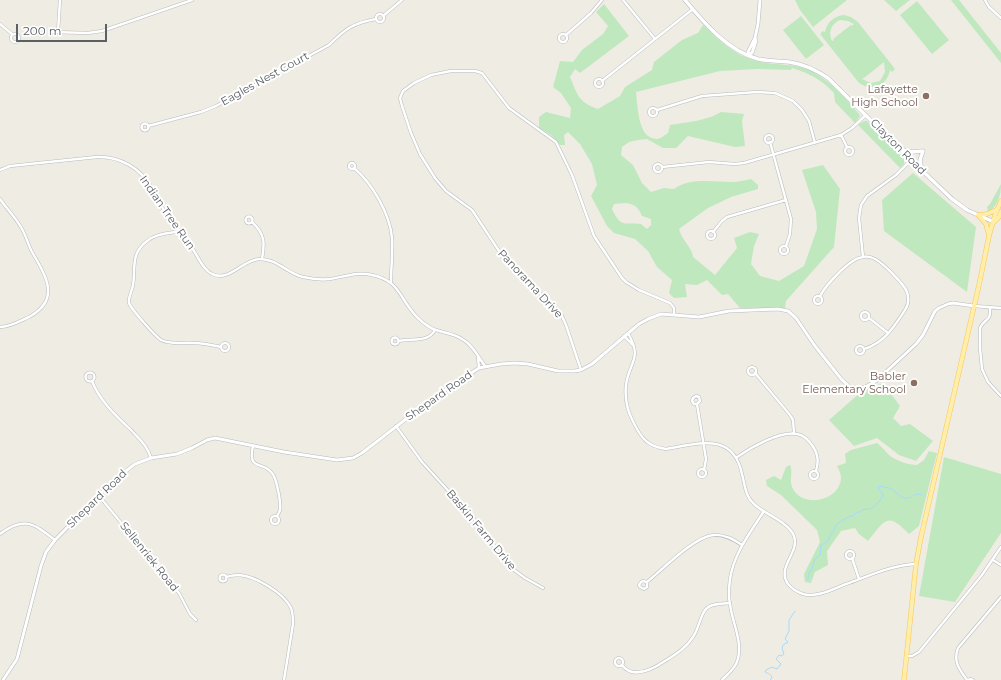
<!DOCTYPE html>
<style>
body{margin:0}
#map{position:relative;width:1001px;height:680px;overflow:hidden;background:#efece3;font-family:Montserrat,sans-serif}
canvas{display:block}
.scale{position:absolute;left:16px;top:24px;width:91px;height:18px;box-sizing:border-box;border:2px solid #5b6065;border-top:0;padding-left:5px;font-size:12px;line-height:14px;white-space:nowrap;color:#5b6065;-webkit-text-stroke:3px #fff;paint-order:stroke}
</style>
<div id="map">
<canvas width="1001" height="680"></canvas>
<div class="scale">200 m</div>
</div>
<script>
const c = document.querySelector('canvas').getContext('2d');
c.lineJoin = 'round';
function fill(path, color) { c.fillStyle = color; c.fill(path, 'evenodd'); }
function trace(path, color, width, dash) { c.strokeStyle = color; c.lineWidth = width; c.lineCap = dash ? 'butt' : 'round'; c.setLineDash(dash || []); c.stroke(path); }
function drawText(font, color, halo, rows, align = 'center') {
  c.font = font + ' Montserrat,sans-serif'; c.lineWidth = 4; c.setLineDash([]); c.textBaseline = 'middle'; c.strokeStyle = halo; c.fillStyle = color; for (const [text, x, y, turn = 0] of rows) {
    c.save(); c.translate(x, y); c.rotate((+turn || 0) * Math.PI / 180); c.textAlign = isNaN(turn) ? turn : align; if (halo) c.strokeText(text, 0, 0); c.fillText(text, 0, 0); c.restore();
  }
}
fill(new Path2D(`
 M795,0h52l-34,27 -13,-17z
 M884,0h26l-14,11z
 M951,0h8l42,53v10z
 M917,1l32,39 -17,14 -32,-39z
 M604,4l25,32 -49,37 -5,-4 -5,8c7,17 9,26 28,32l22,-13 5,-9 27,-17 2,-8 28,-22 16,-7 5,-8c19,18 37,35 64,38 13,2 27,1 39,6 20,7 40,29 53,45l1,2 -5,7 -20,-21 -1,-9c-12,-13 -25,-20 -42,-25l-1,2 -33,-1 -38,2 -84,21c2,13 1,47 21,47 3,0 8,-4 11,-6l2,-8 26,-4 15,-4 10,-5 23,2 -2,7 3,25 -10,1 -47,-11 -12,12h-13l-16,-9 -9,1 -9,2 -7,5 -1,8 12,10 9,18 9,9 13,-4 10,1c16,-12 40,-7 58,-7 6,0 13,-2 19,-3l7,6v4l-27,8 -23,11 -29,21c3,12 13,18 14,28l22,18 22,-27 -3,-10 16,-6 9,2 -5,12 -3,18 9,12 19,5 25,-15 13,-37 -1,-17 -14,-42 21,-5 17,24 -6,58 -48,54 -1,7h-45l-12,-14 -6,1 -15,-15 -10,5 -12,-1 2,13 -13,1 -5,-5 3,-13 -15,-13 -9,-16 -13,-12 -21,-6 -7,-7 -16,-30 6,-11 -5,-21 -12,-20 -12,-12 -4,3 1,10h-5l-9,-10 -12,-7v-11l7,-5 24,6 1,-10 -10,-15 -8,-6 7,-26 13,1 9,-12 21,-16 5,-8 -12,-14zM625,203c10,1 13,4 17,13l9,3v6l-4,4 -6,-5c-18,-2 -20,4 -29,-15l2,-5z
 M844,15l7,2 7,5 37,47 -3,3 -2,-2c-3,16 -18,22 -31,13l-39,-49 3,-3 2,1c2,-10 9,-16 19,-17zM840,20l8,1 6,3 -2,2 -1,-1 -18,14 1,1 -2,1c-4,-9 -1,-17 8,-21zM884,62l1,10 -5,9 -9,2 -9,-4 1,-1h1z
 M801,16l23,29 -18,14 -23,-29z
 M864,121h3l37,38v5l-4,4 -42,-43z
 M913,173l63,54 -9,65 -83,-61 -2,-31z
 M1001,184c0,11 -3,22 -13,28l-1,-5 3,-3z
 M883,383l17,23 -7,12 8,8 9,-2 23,17 -17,20 -17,-6 -22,-17 -23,8 -25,-26 32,-28z
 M877,443c5,4 8,8 12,12 7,6 20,10 28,10l7,-5 5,-9 8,2 -18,73 -10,8c-22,-23 -24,-14 -41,7l-9,-7 -4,-6 -14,3 -14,20 1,14 -13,7 -4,11 -6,-1 -1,-8 16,-32 -3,-12 -36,-35 -14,-9 -1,-6 8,-4 7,4 5,-13 4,-2c4,9 -3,16 5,27 13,16 45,7 46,-14 0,-4 -2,-8 -4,-12l9,-3 -1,-9 6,-4z
 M944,457l57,17v59l-46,69 -36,-6z`), '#c0e8be');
trace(new Path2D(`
 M913,496l3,-2 6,1
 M808,579l1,-6 3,-4 2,-9 6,-5 1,-10 6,-3 10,-18 9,-6 8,-3 3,-3h3c4,-4 6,-2 10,-3 4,-2 13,-10 13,-15l-5,-6 1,-2c3,1 7,1 10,2 9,3 11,14 22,9
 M770,680l2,-2c-1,-4 -3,-4 -7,-6l1,-2 6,-3 5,2 4,-5 -5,-5 3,-4 2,1 3,-2 -2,-6 1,-3 5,-3 -3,-3 4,-8v-11l6,-9`), '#a4daff', 1);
const minor = new Path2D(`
 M623,0l32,39
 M985,0l4,7 12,11
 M376 18a4 4 0 1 1 8 0a4 4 0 1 1-8 0Z
 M383,16l19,-16
 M0,24l12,10
 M53,32l35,1 14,-2 90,-31
 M58,32l2,-32
 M11 38a4 4 0 1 1 8 0a4 4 0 1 1-8 0Z
 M559 38a4 4 0 1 1 8 0a4 4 0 1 1-8 0Z
 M566,35l25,-22 11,-13
 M595 83a4 4 0 1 1 8 0a4 4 0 1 1-8 0Z
 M602,81l91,-72
 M649 112a4 4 0 1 1 8 0a4 4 0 1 1-8 0Z
 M657,110l45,-14 55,-4 18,1 18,8 9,9 7,11 6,22
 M141.5 127a3.5 3.5 0 1 1 7 0a3.5 3.5 0 1 1-7 0Z
 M148,126l53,-14 15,-6 113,-61c16,-16 24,-22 47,-26
 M841,135l6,12
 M765 139a4 4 0 1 1 8 0a4 4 0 1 1-8 0Z
 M770,142l21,77 -1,15 -4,12
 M845 151a4 4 0 1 1 8 0a4 4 0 1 1-8 0Z
 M349 166a3 3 0 1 1 6 0a3 3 0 1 1-6 0Z
 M654 168a4 4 0 1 1 8 0a4 4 0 1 1-8 0Z
 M662,167l47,-5 26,2 9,-1 97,-28 11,-7 14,-13
 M354,168c18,15 36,46 38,70 1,15 -1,29 -1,44
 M0,170l10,-4 87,-9c23,-1 43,11 55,31 5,8 9,18 14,26 8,12 18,22 26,34 6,8 10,21 20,26 18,8 30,-14 47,-15 17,-1 29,15 44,18 9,2 18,3 27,2 14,-2 28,-8 42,-4 29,6 27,24 45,42 5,5 12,11 19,13 9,3 19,4 26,9 11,6 16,18 23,27
 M0,199c7,10 16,19 22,30 4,7 6,15 10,23 13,23 30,47 -3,65 -9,4 -19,10 -29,10
 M245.5 220a3.5 3.5 0 1 1 7 0a3.5 3.5 0 1 1-7 0Z
 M252,222c13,12 13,21 10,37
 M179,231c-11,3 -22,2 -32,10 -17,13 -11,26 -14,44 -1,6 -5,12 -4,18 2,6 26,33 32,37 9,5 23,2 33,3 9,0 18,2 27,4
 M707 235a4 4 0 1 1 8 0a4 4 0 1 1-8 0Z
 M713,232l9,-11 5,-4 59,-17
 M780 250a4 4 0 1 1 8 0a4 4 0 1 1-8 0Z
 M863,257l-4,-39 2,-13 6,-9 29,-21 15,-15
 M814 300a4 4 0 1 1 8 0a4 4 0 1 1-8 0Z
 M820,296c6,-11 30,-38 43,-39 4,-1 8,0 12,2 8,4 29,25 32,33 2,6 2,12 -2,18 -11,17 -21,33 -41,39
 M974,306l27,2
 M990,308c1,15 -5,9 -10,20v20l2,21 6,13 13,14
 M861 316a4 4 0 1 1 8 0a4 4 0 1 1-8 0Z
 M869,318l19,15
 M628,333c15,26 1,29 -2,52 -2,17 3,30 11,44 7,13 15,18 29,20 32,-5 67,-18 76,25 3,11 3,22 12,30 10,10 35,18 40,32 6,17 -18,31 -6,48 4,5 9,8 15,10 14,4 30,-5 43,-10 23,-8 46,-19 70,-20
 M624,336l9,9
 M391.5 341a3.5 3.5 0 1 1 7 0a3.5 3.5 0 1 1-7 0Z
 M399,341c13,-3 29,2 36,-11
 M221 347a4 4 0 1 1 8 0a4 4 0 1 1-8 0Z
 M856 350a4 4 0 1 1 8 0a4 4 0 1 1-8 0Z
 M478,357l1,11
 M748 371a4 4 0 1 1 8 0a4 4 0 1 1-8 0Z
 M581,370l-15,-45 -5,-11 -58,-57 -31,-47 -26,-19 -11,-13 -15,-24 -9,-21 -9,-27 -2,-8 3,-7 11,-8 17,-8 20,-4h24l7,2 27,35 11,8 36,26 16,33 22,61 28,42 4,4 13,8 31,13 4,5v6
 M85.5 377a4.5 4.5 0 1 1 9 0a4.5 4.5 0 1 1-9 0Z
 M755,373l35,42 3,5 1,13
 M92,381c7,19 24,35 39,49 8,9 16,15 20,28
 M697,404l3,-3 -1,-4 -3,-1 -3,2 -1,3 2,3h3l9,55 -2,11
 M396,426l26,36 52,57 12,14 14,22 10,12 15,11 18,10
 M253,446c-6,25 10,15 19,27 5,6 9,30 8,37 0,1 -3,6 -3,6
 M737,457c13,-9 44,-27 60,-23 7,1 11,6 15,11 6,9 7,16 4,26
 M698 473a4 4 0 1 1 8 0a4 4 0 1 1-8 0Z
 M810 475a4 4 0 1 1 8 0a4 4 0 1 1-8 0Z
 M99,496l80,97 11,21 6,6
 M271 520a4 4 0 1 1 8 0a4 4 0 1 1-8 0Z
 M0,534c24,-18 33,-11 55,6
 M846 555a4 4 0 1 1 8 0a4 4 0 1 1-8 0Z
 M852,558l7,21
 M993,560l8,5
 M219.5 578a3.5 3.5 0 1 1 7 0a3.5 3.5 0 1 1-7 0Z
 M226,577c4,-1 8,-2 13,-2 16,1 45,18 52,33 2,5 2,10 2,16l-9,56
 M647,582l-4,-1 -2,1 -2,3 1,2 4,2 3,-2v-5c15,-12 47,-45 66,-47 11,-1 20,4 29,10
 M906,656h6l7,-4 63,-77 19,-28
 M615 662a4 4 0 1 1 8 0a4 4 0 1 1-8 0Z
 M622,665c11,15 31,4 43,-4 11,-7 21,-13 28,-24 6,-8 7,-22 13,-28 5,-6 16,-5 23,-6
 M722,680c5,-5 11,-10 14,-16 9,-19 -4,-41 -6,-60 -2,-8 -1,-17 0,-25 4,-26 20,-46 34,-68
 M967,680c-8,-11 -14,-19 -9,-32l43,-51
 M968,680l3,-1 2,1`);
const tertiary = new Path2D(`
 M749,54l3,-1 4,-12 -1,-3
 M749,56l-1,-4 7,-14 3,-14 2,-24
 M3,680l14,-21 24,-93 5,-14 9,-12 58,-59 22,-17 16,-6 26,-4 15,-6 15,-8 8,-2 69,14 53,8 16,-2 9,-5 75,-58 42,-27 22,-4 14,-1 13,1 30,7h16l7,-1 11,-6 47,-40 9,-5 13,-5 38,3 30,-6 49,-2 10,2 8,7 19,28 27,34 8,7 8,1 7,-1 11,-6 40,-37 7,-9 12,-24 4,-3 9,-4 5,-1 21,3`);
const secondary = new Path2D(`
 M685,0c19,23 43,51 73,59 10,2 21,2 31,3 15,2 27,8 39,16l83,82 41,39 15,11 27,12
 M900,149l12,3 11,-1 -3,9 2,11`);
const primary = new Path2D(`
 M978,215l8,9 3,11
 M978,215l9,-1 9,-4
 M994,222l5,-5 2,-5
 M904,680l12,-116 5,-27 58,-252 10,-49 6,-21 6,-14`);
trace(minor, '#b6babe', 3.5);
trace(tertiary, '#b6babe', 4);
trace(secondary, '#b7bbc1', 4.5);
trace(primary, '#fac552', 5);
trace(minor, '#fff', 2.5);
trace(tertiary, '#fff', 3);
trace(secondary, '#fff', 3.5);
trace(primary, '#ffeea9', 4);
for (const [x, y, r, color] of [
 [926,96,4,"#8d6e63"],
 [914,383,4,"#8d6e63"]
]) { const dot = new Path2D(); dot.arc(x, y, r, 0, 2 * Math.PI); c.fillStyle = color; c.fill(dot); trace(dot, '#fff', 1.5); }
drawText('11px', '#5b6065', '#fff', [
 ["Eagles Nest Court",265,79,-29],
 ["Clayton Road",898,147,45],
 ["Indian Tree Run",167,213,55],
 ["Panorama Drive",530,284,47],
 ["Shepard Road",439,396,-35],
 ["Shepard Road",97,499,-44],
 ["Baskin Farm Drive",481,530,50],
 ["Sellenriek Road",149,557,51]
]);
drawText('11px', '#785e54', '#fff', [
 ["Lafayette",918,90],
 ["High School",918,103],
 ["Babler",906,377],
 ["Elementary School",906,390]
], 'right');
</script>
